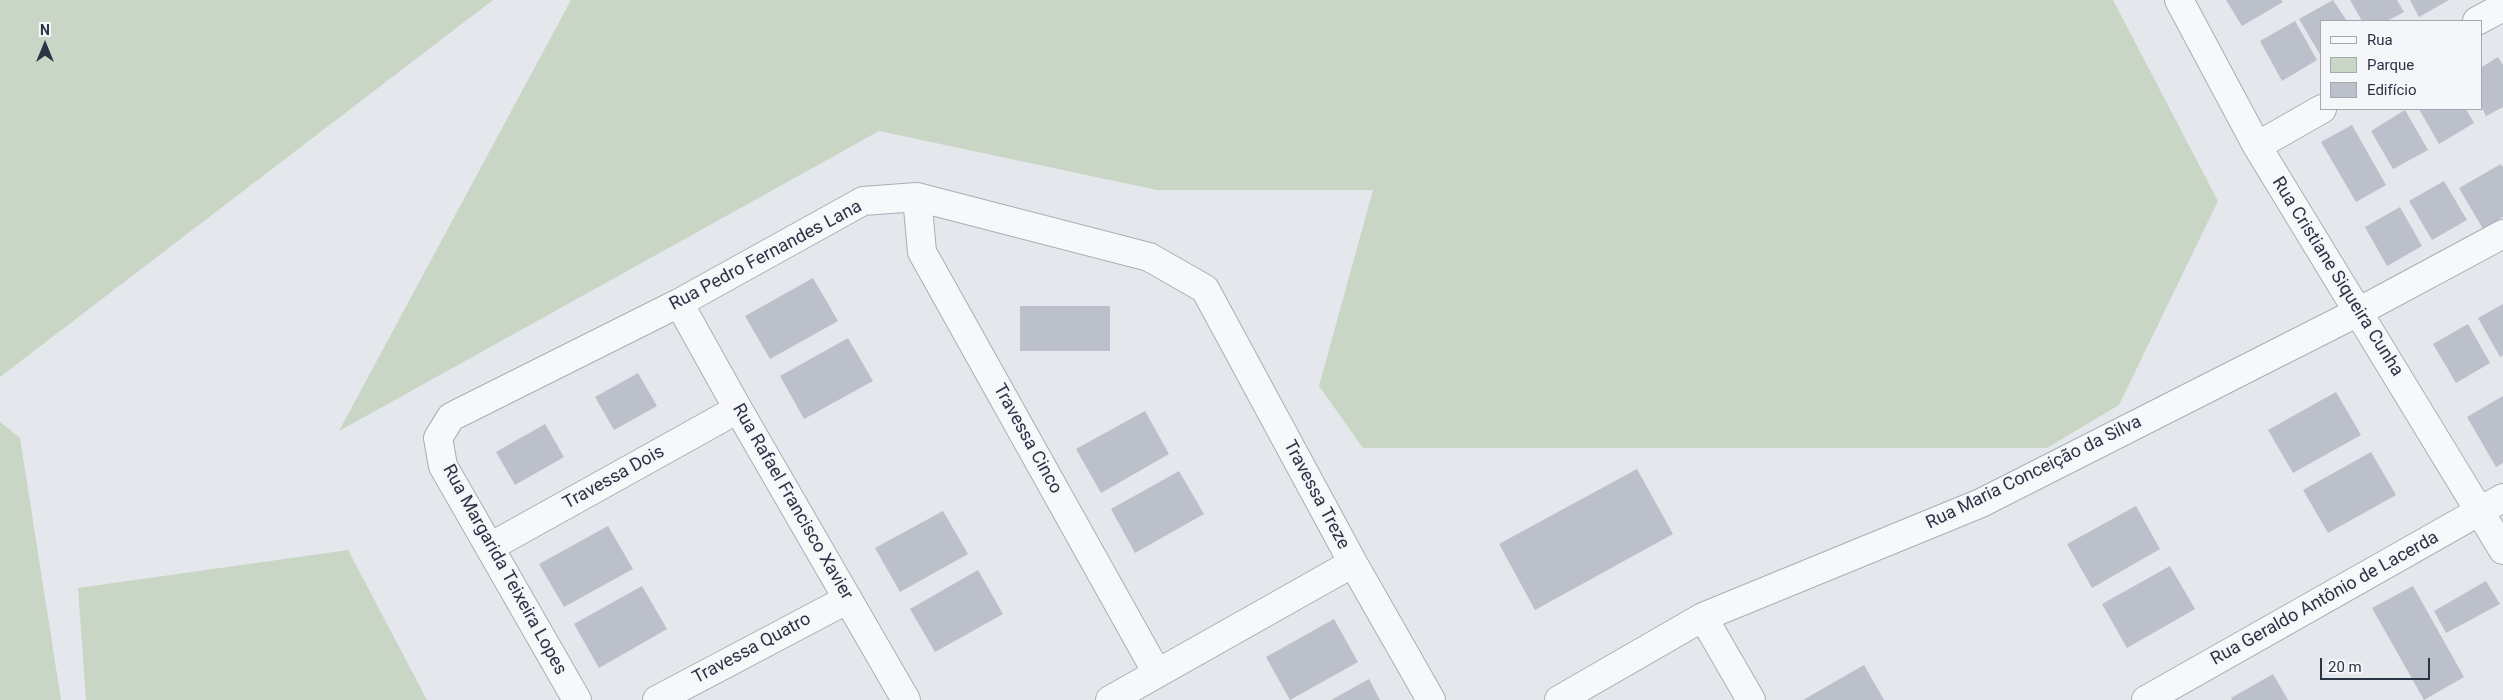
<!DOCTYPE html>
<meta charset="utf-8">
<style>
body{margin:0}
#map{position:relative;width:2503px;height:700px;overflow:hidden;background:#e4e7ec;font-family:Roboto,sans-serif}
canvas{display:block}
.legend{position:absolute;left:2320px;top:20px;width:162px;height:90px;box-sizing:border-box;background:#f4f6f9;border:1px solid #a4a8b1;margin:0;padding:6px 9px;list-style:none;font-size:15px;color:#2b3445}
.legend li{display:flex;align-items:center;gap:10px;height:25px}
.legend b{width:25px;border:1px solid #a4a8b1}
.north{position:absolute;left:20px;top:20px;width:50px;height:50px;-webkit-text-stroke:4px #f4f6f9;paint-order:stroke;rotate:0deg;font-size:14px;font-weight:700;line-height:20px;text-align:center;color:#2b3445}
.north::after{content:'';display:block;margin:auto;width:18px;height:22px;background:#2b3445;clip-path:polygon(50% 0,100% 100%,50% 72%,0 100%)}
.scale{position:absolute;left:2320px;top:658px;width:110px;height:22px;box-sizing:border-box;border:2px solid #2b3445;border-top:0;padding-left:6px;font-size:15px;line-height:18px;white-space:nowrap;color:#2b3445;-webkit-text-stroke:4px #f4f6f9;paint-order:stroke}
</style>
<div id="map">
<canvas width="2503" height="700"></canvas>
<ul class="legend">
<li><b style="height:6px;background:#f7f8fa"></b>Rua</li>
<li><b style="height:14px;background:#c9d6c5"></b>Parque</li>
<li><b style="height:14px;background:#bbc0ca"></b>Edifício</li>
</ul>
<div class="north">N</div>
<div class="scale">20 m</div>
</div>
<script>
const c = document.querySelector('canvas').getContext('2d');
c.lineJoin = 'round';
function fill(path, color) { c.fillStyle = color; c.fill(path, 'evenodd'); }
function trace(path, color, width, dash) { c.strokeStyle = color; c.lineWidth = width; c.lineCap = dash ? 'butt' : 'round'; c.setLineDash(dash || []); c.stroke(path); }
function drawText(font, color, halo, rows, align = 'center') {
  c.font = font + ' Roboto,sans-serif'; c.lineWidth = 4; c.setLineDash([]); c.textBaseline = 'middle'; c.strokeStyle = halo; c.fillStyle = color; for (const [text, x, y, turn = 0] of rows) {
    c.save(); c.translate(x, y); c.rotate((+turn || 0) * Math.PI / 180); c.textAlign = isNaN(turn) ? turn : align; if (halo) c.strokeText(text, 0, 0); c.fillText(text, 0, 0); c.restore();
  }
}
fill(new Path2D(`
 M0,0h493l-493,377z
 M571,0h1542l105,201 -99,204 -72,43h-684l-44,-62 54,-196h-216l-278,-59 -540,300z
 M0,422l20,16 41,262h-61z
 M348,550l79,150h-341l-8,-112z`), '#c9d6c5');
fill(new Path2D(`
 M2226,0h55l2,2 -41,24z
 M2333,0l14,21h-25v37l-23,-39z
 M2350,0h47l7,12 -17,9h-25z
 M2410,0h39l-30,17z
 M2295,21l22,39 -35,21 -22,-40z
 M2498,57l5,8v42l-17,9 -4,-8v-41z
 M2419,109h47l8,14 -35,21z
 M2405,110l23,40 -35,19 -22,-38z
 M2352,125l34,60 -30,17 -35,-60z
 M2501,164l2,3v50l-20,12 -24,-41z
 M2444,181l23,39 -35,20 -23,-39z
 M2400,207l22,39 -35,20 -22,-39z
 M813,278l25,43 -68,38 -25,-43z
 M2503,304v51l-3,2 -22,-39z
 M1020,306h90v45h-90z
 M2468,324l22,39 -34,20 -23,-39z
 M848,338l25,43 -69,38 -24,-43z
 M638,373l19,33 -43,24 -19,-33z
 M2336,392l25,43 -68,38 -25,-43z
 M2503,396v67l-7,4 -29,-50z
 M1145,411l24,43 -68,39 -25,-44z
 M545,424l19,33 -49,28 -19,-33z
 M2371,452l25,43 -68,38 -25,-43z
 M1637,469l36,65 -138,76 -36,-66z
 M1179,471l25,43 -69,39 -24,-44z
 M2136,506l24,43 -68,39 -25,-44z
 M943,511l25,43 -68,38 -25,-44z
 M608,526l25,43 -69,38 -25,-43z
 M2170,566l25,43 -68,39 -25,-44z
 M978,570l25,44 -68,38 -25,-43z
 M2486,581l14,23 -54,29 -12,-22z
 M642,586l25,43 -68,39 -25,-44z
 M2413,586l51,91 -40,23 -52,-92z
 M1334,619l24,43 -68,38 -24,-43z
 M1864,665l20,35h-81z
 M2273,674l15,26h-56l-1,-2z
 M1369,679l11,21h-49z`), '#bbc0ca');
const minor = new Path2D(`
 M2179,0l78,146 246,404
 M2477,21l26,-14
 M2257,146l65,-37
 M917,197l5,55 235,421
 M679,303l59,106 168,291
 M490,547l248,-138
 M1703,617l48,83
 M577,700l-134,-234 -5,-28 13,-21 228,-114 184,-102 54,-4 232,60 56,32 148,274 78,137
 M657,700l191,-101
 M1110,700l243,-137
 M1559,700l144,-83 278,-114 377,-191 145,-78
 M2146,700l357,-202`);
trace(minor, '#a9aeb7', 30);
trace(minor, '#f7f8fa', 28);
drawText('18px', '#2b3445', '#f4f6f9', [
 ["Rua Pedro Fernandes Lana",766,256,-28],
 ["Rua Cristiane Siqueira Cunha",2337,277,58],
 ["Travessa Cinco",1027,439,61],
 ["Rua Maria Conceição da Silva",2034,473,-26],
 ["Travessa Dois",614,478,-29],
 ["Travessa Treze",1316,495,62],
 ["Rua Rafael Francisco Xavier",792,502,60],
 ["Rua Margarida Teixeira Lopes",504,570,61],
 ["Rua Geraldo Antônio de Lacerda",2325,599,-29],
 ["Travessa Quatro",752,649,-28]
]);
</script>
